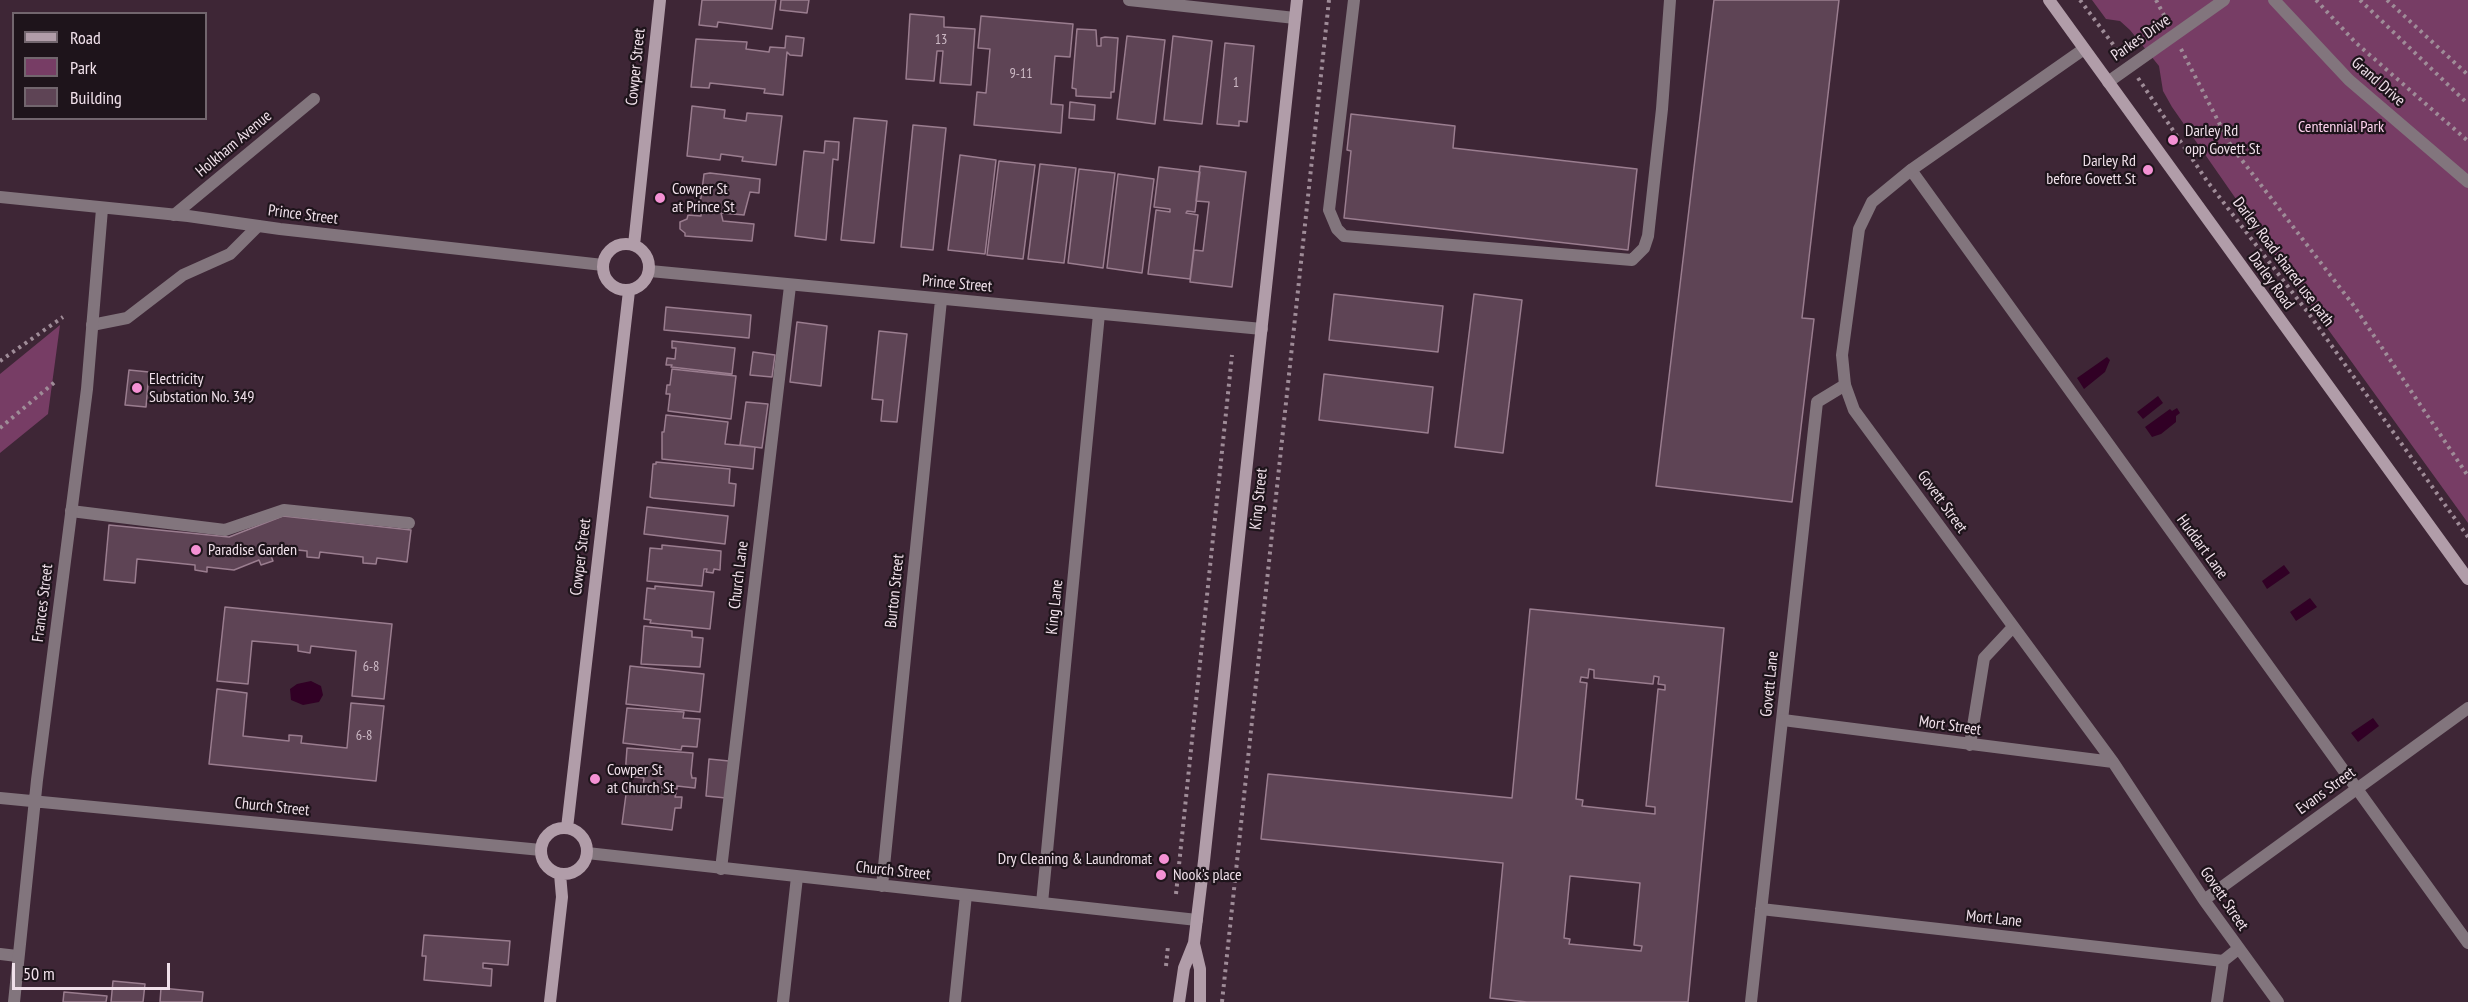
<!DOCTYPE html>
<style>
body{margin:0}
#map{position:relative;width:2468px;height:1002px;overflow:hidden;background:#3e2636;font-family:"PT Sans Narrow",sans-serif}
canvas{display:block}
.legend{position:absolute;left:12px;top:12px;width:195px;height:108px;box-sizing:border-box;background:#1e141b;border:2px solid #72666e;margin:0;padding:8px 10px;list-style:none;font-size:18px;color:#f0e0ea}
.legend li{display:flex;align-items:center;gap:12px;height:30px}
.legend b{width:30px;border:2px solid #72666e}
.scale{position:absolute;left:12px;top:963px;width:158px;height:27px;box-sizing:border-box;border:3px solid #f0e0ea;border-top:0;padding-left:8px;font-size:18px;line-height:21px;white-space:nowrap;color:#f0e0ea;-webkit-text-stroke:4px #1e141b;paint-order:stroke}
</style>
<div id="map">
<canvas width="2468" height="1002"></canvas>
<ul class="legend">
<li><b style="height:8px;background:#b19da9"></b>Road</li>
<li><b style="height:16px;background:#773d65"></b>Park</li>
<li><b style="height:16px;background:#5e4455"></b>Building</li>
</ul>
<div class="scale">50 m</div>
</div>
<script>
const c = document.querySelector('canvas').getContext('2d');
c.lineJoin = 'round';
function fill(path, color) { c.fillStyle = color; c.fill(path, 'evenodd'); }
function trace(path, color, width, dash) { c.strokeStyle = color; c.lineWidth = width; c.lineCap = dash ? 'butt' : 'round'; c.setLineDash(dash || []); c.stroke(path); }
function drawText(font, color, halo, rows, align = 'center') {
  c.font = font + ' "PT Sans Narrow",sans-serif'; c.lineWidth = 4.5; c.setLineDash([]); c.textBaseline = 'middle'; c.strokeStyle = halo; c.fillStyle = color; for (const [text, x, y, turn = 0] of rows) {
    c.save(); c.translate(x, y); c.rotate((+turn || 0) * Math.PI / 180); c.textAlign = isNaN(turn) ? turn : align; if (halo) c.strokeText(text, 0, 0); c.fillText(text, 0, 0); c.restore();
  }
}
fill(new Path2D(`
 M2092,0h376v523l-177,-245 -119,-171 -9,-16 -4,-25 -29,-36 -10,-9 -14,-2z
 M60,325l-12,89 -48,39v-79z`), '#773d65');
fill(new Path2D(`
 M2107,357l3,3 -5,12 -21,17 -7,-11z
 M2158,396l5,7 -20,16 -6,-7z
 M2177,408l3,5 -4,3v6l-15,12 -9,3 -7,-10 25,-18 2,2z
 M2284,565l6,8 -23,16 -5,-8z
 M2310,598l7,9 -21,14 -6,-9z
 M311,681l10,5 2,9 -4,7 -16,3 -12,-5 -1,-11 7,-5z
 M2373,718l6,8 -21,16 -7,-9z`), '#310025');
const building = new Path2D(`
 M702,0h74l-4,29 -54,-7 -1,5 -18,-2z
 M781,0h28l-2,13 -27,-3z
 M1714,0h125l-37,318 12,1 -22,183 -136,-16z
 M910,14l34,3v10l31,2 -4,56 -31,-2 3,-32h-6l-3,30 -28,-2z
 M981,16l92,8 -3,33 -15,-1 -4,48 12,1 -2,28 -87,-8 3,-33 9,1 4,-44 -12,-1z
 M1077,29l19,1 1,16h4v-8l4,-1 13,1 -4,54h-3v6l-35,-2v-7l-4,-1z
 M786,36l18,2 -2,18 -12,-1 -3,-3 -4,43 -19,-2 1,-4 -55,-6 -1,5 -18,-1 5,-48 51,3 -1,7 23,3 1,-5 15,1z
 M1127,36l38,4 -10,84 -38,-5z
 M1173,36l39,5 -10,83 -38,-4z
 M1225,43l29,3 -7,76 -8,-1v5l-22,-2z
 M1070,102l25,3 -1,15 -25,-2z
 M692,106l33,4 -1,8 22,3 1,-8 35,3 -6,49 -34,-4 1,-4 -22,-3 -1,6 -33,-4z
 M1351,114l104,12 -2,22 184,21 -9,81 -284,-32 7,-67 -4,-1z
 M854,118l33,3 -13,122 -33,-3z
 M913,125l33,3 -13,122 -32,-3z
 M825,141l14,1 -1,18 -5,-1 -7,81 -31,-4 9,-85 20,2z
 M960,155l36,5 -11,94 -37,-4z
 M999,161l36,4 -12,94 -36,-4z
 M1040,164l36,4 -12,95 -36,-4z
 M1200,166l46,6 -14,115 -42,-5 4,-32 9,1 6,-49 -13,-1z
 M1159,167l41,5 -5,40 -8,-1 -1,2 12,2 -8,64 -42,-5 8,-64 14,2v-3l-16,-2z
 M1079,169l36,4 -12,95 -35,-5z
 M710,173l50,6 -1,14 -9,-1 -6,23 -23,-2 2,8 31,3 -2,17 -67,-5v-3l-5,-4v-7l7,-3 1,-4 13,1 1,-7 -3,-8 2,-3 3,-24z
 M1118,174l36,5 -12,94 -35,-5z
 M1334,294l109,12 -5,46 -109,-12z
 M1474,294l48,6 -19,153 -48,-6z
 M666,307l85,8 -2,23 -85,-8z
 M797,322l30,4 -6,60 -31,-4z
 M879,331l28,3 -10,88 -16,-1 2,-21 -11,-1z
 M672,341l63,7 -3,26 -61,-7 1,-2h-6l1,-7 8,1 1,-11h-4z
 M753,352l22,3 -3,22 -22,-2z
 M672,369l64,7 -5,43 -63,-8 2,-17h-4l1,-9h3z
 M129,370l20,2 -3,35 -21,-2z
 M1324,374l109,13 -5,46 -109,-13z
 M746,402l22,2 -6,44 -22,-3z
 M666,415l62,7 -3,22 30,3 -2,22 -91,-10v-27h2z
 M656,462l74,7 -1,14 7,1 -2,22 -81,-8 -3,-1 3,-33h3z
 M647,507l81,9 -3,28 -81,-10z
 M283,516l128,14 -4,32 -30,-4 -1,6 -13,-1v-6l-43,-5 -1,6 -12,-1v-6l-19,-2 -17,7 2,5 -12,4 -2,-5 -25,10 -27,-3v5l-12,-2v-5l-58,-6 -2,24 -31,-3 5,-55 120,12z
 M662,545l59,6 -1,19 -6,-1 -1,4 -7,-1 1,-3h-3l-2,17 -55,-5 3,-33 12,1z
 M655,586l59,6 -4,37 -60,-6 1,-3 -7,-1 3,-31 8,1z
 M225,607l167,17 -8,75 -32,-3 4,-45 -45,-5 -1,7 -12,-2v-6l-46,-4 -4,43 -31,-3z
 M1530,609l194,19 -36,374h-161l-37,-4 13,-135 -242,-24 7,-65 244,24zM1589,669l5,1v8l59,6 1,-8 5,1 -1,7 7,1v5l-7,-1 -12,117 9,1v7l-73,-8 1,-6 -7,-1 11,-116 -7,-1 1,-5 7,1zM1570,876l70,7 -6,62 8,1 -1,5 -72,-7 1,-5 -6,-1z
 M644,626l48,5v6l11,1 -3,29 -59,-3z
 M630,666l74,8 -4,38 -74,-8z
 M217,689l30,4 -4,43 46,5v-6l13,1 -1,7 46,5 4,-45 33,3 -8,75 -167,-17z
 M627,708l57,4 -1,6 17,1 -3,28 -15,-1 -1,4 -58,-7z
 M627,748l66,5 -2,20 1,5h4l-1,10 -18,-2v3l-34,-3 1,-8 -19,-2z
 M709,759l20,2 -3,37 -20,-2z
 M627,787l49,6 -1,4h7l-1,11h-6l-3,22 -50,-6z
 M424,935l86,6 -2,24 -25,-2v5l9,1 -1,17 -67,-6 2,-24h-4z
 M113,981l32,3 -2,18h-32z
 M161,988l42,4 -1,10h-42z
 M64,992l43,4 -1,6h-43z`);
fill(building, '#5e4455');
trace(building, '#9a7d8f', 1.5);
trace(new Path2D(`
 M2080,0l41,55
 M2156,0l11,21
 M2316,0l39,42 113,99
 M2360,0l108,104
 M2387,0l81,75
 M2181,49l50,97 123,160 114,170
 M2138,78l69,103 102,133 159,223
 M0,361l63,-44
 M0,428l56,-47
 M1176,894l56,-539
 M1166,966l2,-20
 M1222,1002l107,-1002`), '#9f8c98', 4, [3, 4.5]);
trace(new Path2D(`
 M1354,0l-25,210 8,19 7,7 288,24 12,-12 4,-12 14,-127 8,-109
 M1911,170l557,773
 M174,215l140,-116
 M92,325l35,-7 56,-43 47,-21 28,-28
 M71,511l154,19 59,-20 125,13
 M721,869l69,-583
 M1042,903l57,-589
 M1761,909l462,52
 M0,954l17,2
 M783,1002l14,-125
 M955,1002l11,-107
 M1751,1002l66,-600 28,-17`), '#82757d', 12);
trace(new Path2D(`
 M1129,0l166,18
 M2274,0l75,80 119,102
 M2084,49l-173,121 -39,32 -13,27 -17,126 3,30 9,25 259,352 91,138 74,102
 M2108,82l116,-82
 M0,197l188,19 92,13 323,36
 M650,271l612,58
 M1783,720l330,42
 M1970,745l14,-87 29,-31
 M0,798l541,52
 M587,853l610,67
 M882,886l59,-586
 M2204,900l264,-192
 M14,1002l23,-222 50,-391 15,-180
 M2217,1002l6,-41 15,-12`), '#82757d', 12);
trace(new Path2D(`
 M2049,0l419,579
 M603 267a23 23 0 1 1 46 0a23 23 0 1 1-46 0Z
 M634,245l26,-245
 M541 851a23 23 0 1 1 46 0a23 23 0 1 1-46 0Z
 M567,828l62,-537
 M1194,944l6,25v33
 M550,1002l12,-105 -2,-23
 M1179,1002l5,-34 10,-25 10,-82 93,-861`), '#b19da9', 12);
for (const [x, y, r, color] of [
 [2173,140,6,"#f491d4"],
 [2148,170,6,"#f491d4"],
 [660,198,6,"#f491d4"],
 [137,388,6,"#f491d4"],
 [196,550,6,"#f491d4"],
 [595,779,6,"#f491d4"],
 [1164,859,6,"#f491d4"],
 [1161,875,6,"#f491d4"]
]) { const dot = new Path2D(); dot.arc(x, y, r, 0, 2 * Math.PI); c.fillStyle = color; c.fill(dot); trace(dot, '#1e141b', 2); }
drawText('14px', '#ccb9c5', null, [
 ["13",941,40],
 ["9-11",1021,74],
 ["1",1236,83],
 ["6-8",371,667],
 ["6-8",364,736]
]);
drawText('16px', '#f0e0ea', '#1e141b', [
 ["Parkes Drive",2141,38,-35],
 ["Cowper Street",636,67,-84],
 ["Grand Drive",2378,82,41],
 ["Holkham Avenue",234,144,-40],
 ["Prince Street",303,215,7],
 ["Darley Road shared use path",2283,262,53],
 ["Darley Road",2271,281,54],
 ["Prince Street",957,284,5],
 ["King Street",1259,499,-84],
 ["Govett Street",1942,502,54],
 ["Huddart Lane",2202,547,54],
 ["Cowper Street",581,557,-83],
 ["Church Lane",739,575,-83],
 ["Burton Street",895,591,-84],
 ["Frances Street",43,603,-83],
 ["King Lane",1055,607,-84],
 ["Govett Lane",1770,684,-84],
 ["Mort Street",1950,726,8],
 ["Evans Street",2326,791,-36],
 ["Church Street",272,807,6],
 ["Church Street",893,871,6],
 ["Govett Street",2224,899,56],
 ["Mort Lane",1994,919,6]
]);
drawText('16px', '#fed3ee', '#1e141b', [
 ["Centennial Park",2341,127]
]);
drawText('16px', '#f0e0ea', '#1e141b', [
 ["Darley Rd",2185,131],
 ["opp Govett St",2185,149],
 ["Darley Rd",2136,161,"right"],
 ["before Govett St",2136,179,"right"],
 ["Cowper St",672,189],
 ["at Prince St",672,207],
 ["Electricity",149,379],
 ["Substation No. 349",149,397],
 ["Paradise Garden",208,550],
 ["Cowper St",607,770],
 ["at Church St",607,788],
 ["Dry Cleaning & Laundromat",1152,859,"right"],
 ["Nook's place",1173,875]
], 'left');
</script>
